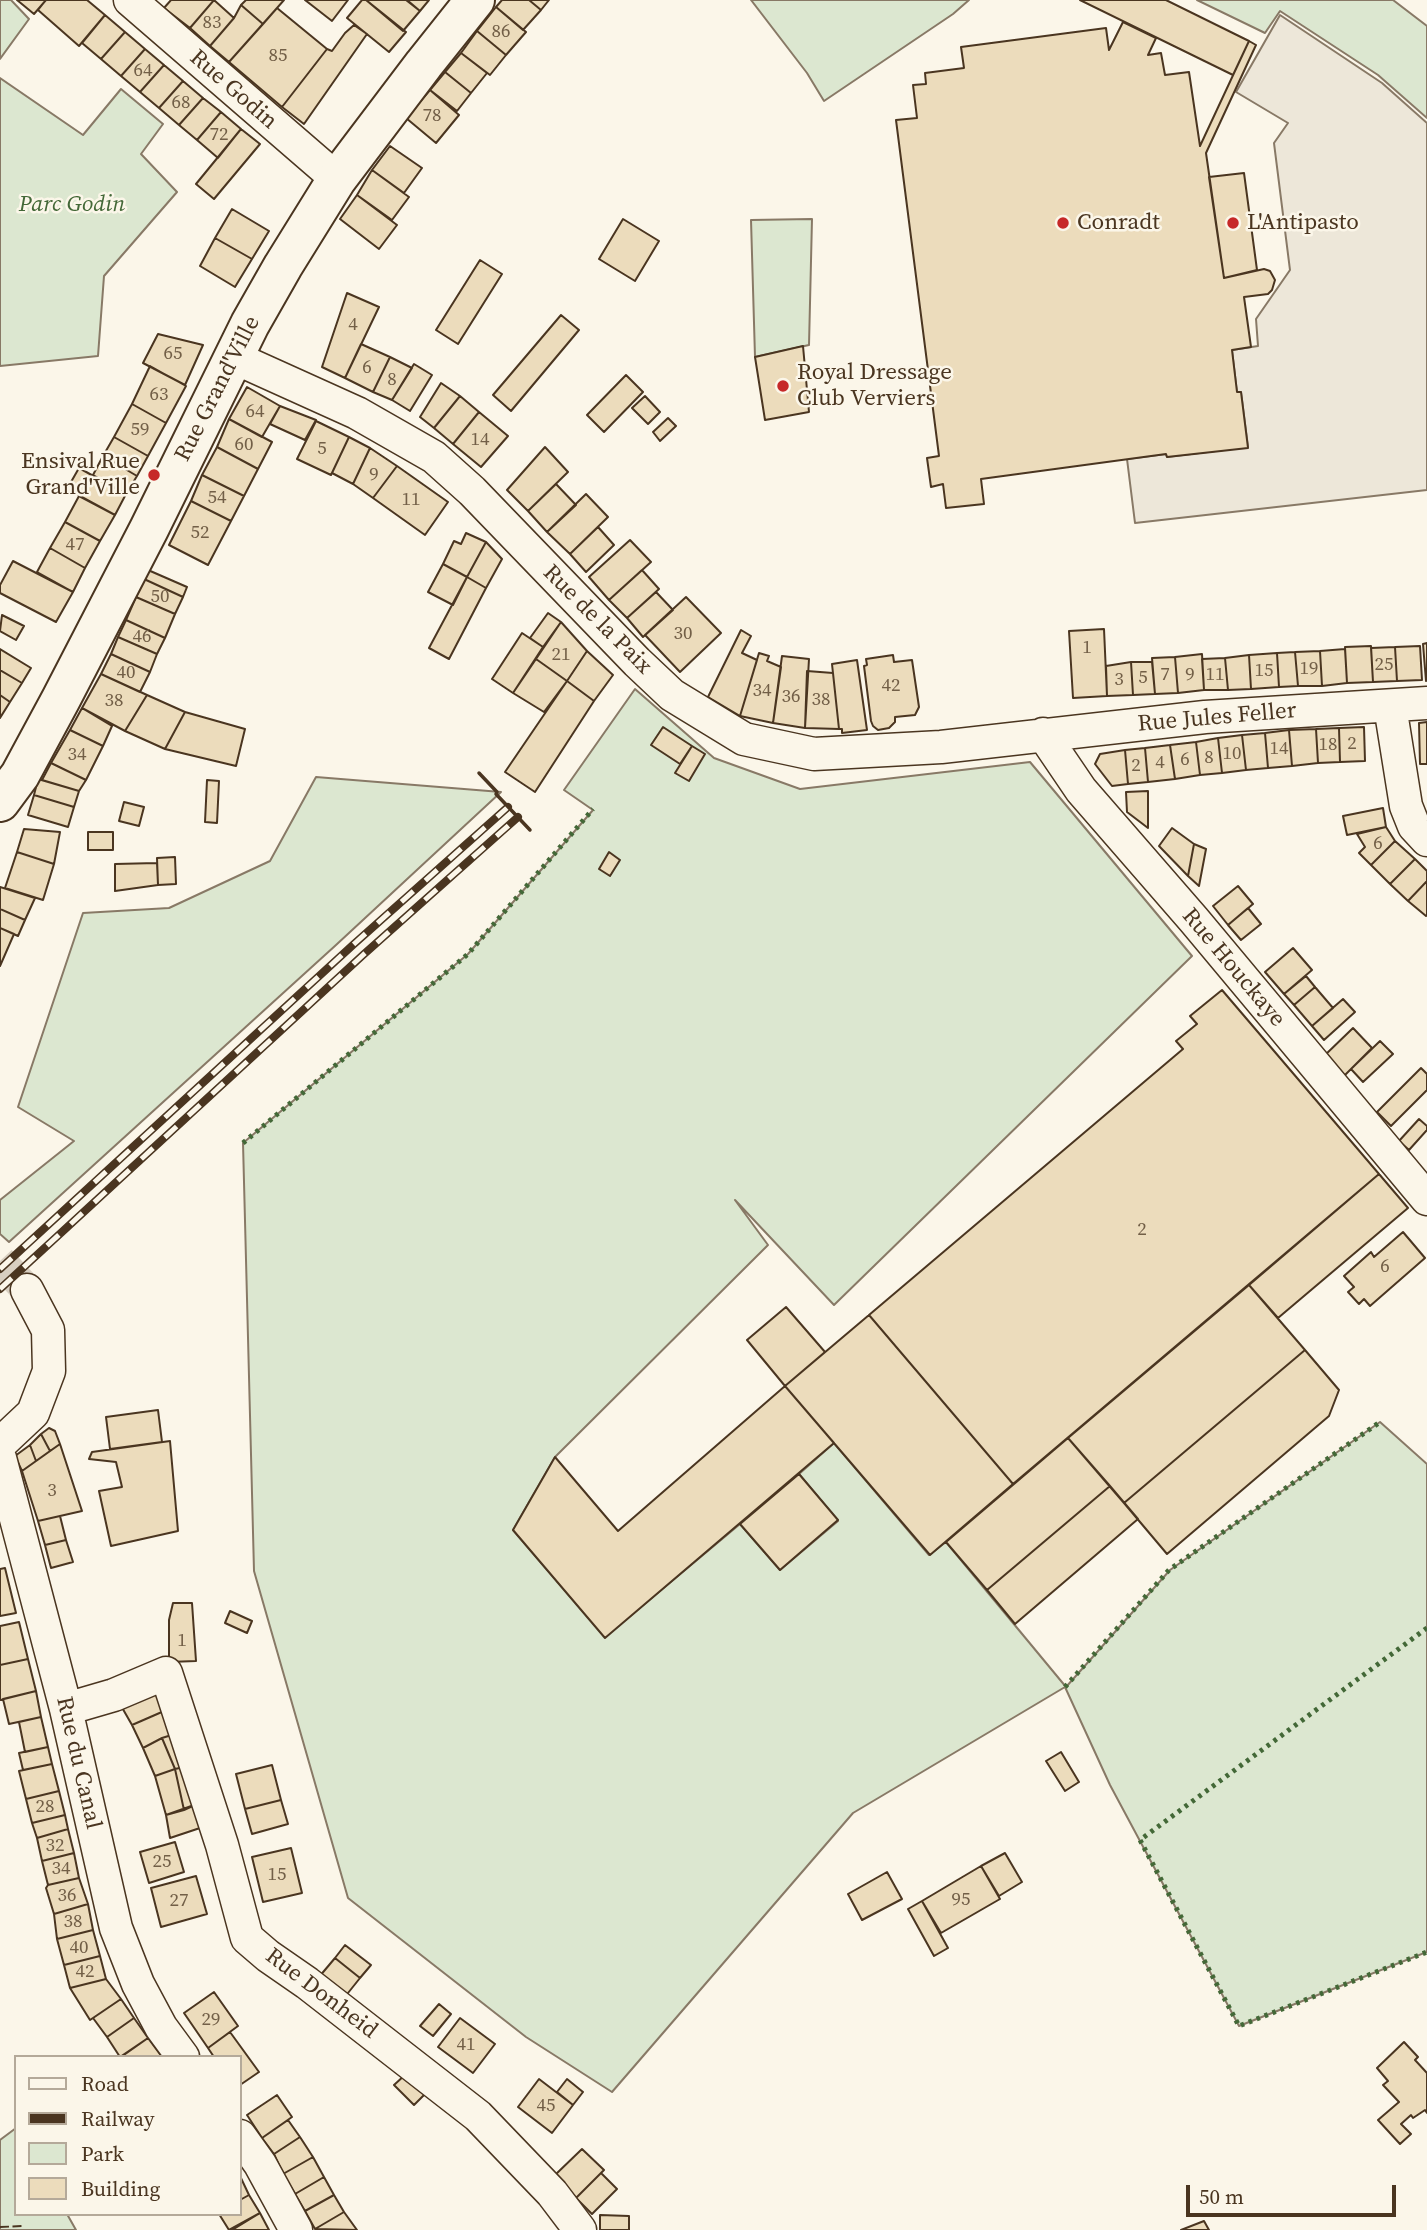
<!DOCTYPE html>
<style>
body{margin:0}
#map{position:relative;width:1427px;height:2230px;overflow:hidden;background:#fbf6e9;font-family:"Source Serif 4",serif}
canvas{display:block}
.legend{position:absolute;left:14px;top:2055px;width:228px;height:161px;box-sizing:border-box;background:#fbf6e9;border:2px solid #b4a999;margin:0;padding:9px 12px;list-style:none;font-size:21px;color:#4a3520}
.legend li{display:flex;align-items:center;gap:14px;height:35px}
.legend b{width:35px;border:2px solid #b4a999}
.scale{position:absolute;left:1186px;top:2185px;width:210px;height:32px;box-sizing:border-box;border:4px solid #4a3520;border-top:0;padding-left:9px;font-size:21px;line-height:24px;white-space:nowrap;color:#4a3520;-webkit-text-stroke:5px #fbf6e9;paint-order:stroke}
</style>
<div id="map">
<canvas width="1427" height="2230"></canvas>
<ul class="legend">
<li><b style="height:9px;background:#fbf6e9"></b>Road</li>
<li><b style="height:9px;background:#4a3520"></b>Railway</li>
<li><b style="height:19px;background:#dce7d0"></b>Park</li>
<li><b style="height:19px;background:#ecdcbc"></b>Building</li>
</ul>
<div class="scale">50 m</div>
</div>
<script>
const c = document.querySelector('canvas').getContext('2d');
c.lineJoin = 'round';
function fill(path, color) { c.fillStyle = color; c.fill(path, 'evenodd'); }
function trace(path, color, width, dash) { c.strokeStyle = color; c.lineWidth = width; c.lineCap = dash ? 'butt' : 'round'; c.setLineDash(dash || []); c.stroke(path); }
function drawText(font, color, halo, rows, align = 'center') {
  c.font = font + ' "Source Serif 4",serif'; c.lineWidth = 5; c.setLineDash([]); c.textBaseline = 'middle'; c.strokeStyle = halo; c.fillStyle = color; for (const [text, x, y, turn = 0] of rows) {
    c.save(); c.translate(x, y); c.rotate((+turn || 0) * Math.PI / 180); c.textAlign = isNaN(turn) ? turn : align; if (halo) c.strokeText(text, 0, 0); c.fillText(text, 0, 0); c.restore();
  }
}
const green = new Path2D(`
 M0,0h11l18,19 -29,40z
 M751,0h218l-16,14 -129,87 -17,-28z
 M1197,0h196l34,26v92l-49,-43 -98,-64 -15,22z
 M0,78l83,57 38,-46 42,35 -22,30 36,38 -73,84 -6,80 -98,10z
 M812,219l-3,126 -54,12 -4,-137z
 M635,689l79,69 86,31 230,-27 162,194 -358,349 -99,-105 33,45 -213,212 -42,73 92,107 135,-113 40,46 58,-49 -39,-47 35,-31 95,112 17,-13 120,145 104,-117 210,-148 47,42v488l-188,74 -129,-241 -45,-98 -212,126 -241,279 -86,-55 -178,-139 -94,-327 -11,-428 225,-189 125,-144 -29,-20z
 M316,777l185,15 -165,153 -327,297 -9,-8v-34l74,-59 -56,-34 65,-194 86,-5 101,-47z
 M16,2128v86h51l9,16h-76v-90z`);
fill(green, '#dce7d0');
trace(green, '#887966', 2);
const parking = new Path2D(`
 M1280,15l102,68 45,40v367l-292,33 -8,-64 39,-5 1,3 81,-10 -7,-55h-4l-5,-42 26,-4 -2,-27 34,-49 -16,-127 14,-20 -52,-31z`);
fill(parking, '#ede7d9');
trace(parking, '#887966', 2);
const building = new Path2D(`
 M17,0h29l-12,14z
 M46,0h41l18,15 -26,31 -41,-36z
 M171,0h43l-24,28 -26,-20z
 M214,0l20,18 -24,28 -20,-18z
 M246,0h38l-21,24 -22,-19z
 M305,0h43l-16,21z
 M362,0h4l40,32 -17,20 -42,-34z
 M366,0h40l14,11 -17,20z
 M407,0h22l-9,11z
 M502,0h27l12,10 -18,20 -27,-23z
 M529,0h20l-8,10z
 M1080,0h86l83,41 -16,34z
 M241,5l22,19 -34,38 -19,-16 24,-28z
 M496,7l30,25 -20,23 -29,-24z
 M277,8l50,41 -45,58 -53,-45z
 M105,15l20,17 -24,27 -19,-16z
 M1123,22l33,16 -8,17 13,-2 4,22 24,-3 11,74 49,-105 7,4 -50,108 18,125 40,-9 6,2 5,9 -3,10 -4,4 -24,3 7,50 -19,3 5,42h4l7,56 -81,9 -1,-3 -185,25 3,25 -38,4 -3,-24 -12,3 -4,-29 12,-2 -43,-336 21,-2 -4,-33 13,-1 -1,-11 39,-5 -3,-21 145,-19 3,22z
 M354,25l13,9 -63,90 -22,-17 45,-58 5,2 13,-18z
 M477,31l29,24 -16,20 -29,-22z
 M125,32l20,17 -24,27 -20,-17z
 M145,49l19,16 -24,27 -19,-16z
 M461,53l26,20 -16,20 -26,-21z
 M164,65l19,16 -24,27 -19,-16z
 M445,72l26,21 -14,18 -27,-21z
 M183,81l20,17 -24,27 -20,-17z
 M430,90l29,25 -23,28 -30,-25z
 M203,98l18,14 -24,28 -18,-15z
 M221,112l20,17 -23,29 -21,-18z
 M241,129l19,15 -46,55 -18,-15z
 M390,146l32,22 -18,25 -32,-23z
 M372,170l37,27 -17,23 -35,-25z
 M1244,173l13,97 -33,8 -15,-101z
 M357,195l40,30 -18,24 -39,-30z
 M232,209l37,22 -17,28 -37,-21z
 M623,219l36,22 -24,40 -36,-22z
 M215,238l37,21 -17,28 -35,-21z
 M480,260l22,14 -44,70 -22,-14z
 M347,293l32,14 -34,71 -23,-11z
 M561,315l18,15 -68,81 -18,-16z
 M158,334l45,11 -18,40 -42,-22z
 M361,344l29,13 -17,35 -28,-14z
 M803,346l6,66 -44,8 -10,-63z
 M390,357l22,11 -20,32 -19,-8z
 M414,364l18,11 -22,36 -18,-11z
 M150,366l36,20 -20,37 -34,-19z
 M626,375l17,17 -39,40 -17,-17z
 M441,383l19,13 -26,32 -14,-11z
 M247,387l33,19 -18,31 -33,-18z
 M460,396l19,16 -26,32 -19,-16z
 M645,396l15,16 -12,12 -16,-16z
 M132,404l34,19 -18,33 -34,-19z
 M280,406l36,14 -11,20 -35,-16z
 M479,412l29,24 -27,31 -28,-23z
 M668,418l8,8 -16,15 -7,-9z
 M229,419l43,23 -14,27 -41,-22z
 M316,421l33,16 -18,38 -34,-16z
 M114,437l34,19 -11,20 -34,-20z
 M349,437l21,11 -17,36 -21,-11z
 M217,447l41,22 -14,27 -42,-21z
 M545,447l23,25 -40,39 -21,-21z
 M370,448l27,18 -24,32 -20,-14z
 M103,456l34,20 -11,18 -33,-19z
 M397,466l51,36 -23,33 -52,-37z
 M79,468l47,26 -11,21 -48,-26z
 M202,475l42,21 -13,25 -40,-20z
 M556,484l20,21 -29,27 -19,-21z
 M586,494l22,23 -38,37 -23,-22z
 M79,496l36,19 -15,26 -35,-19z
 M191,501l40,20 -23,44 -39,-20z
 M65,522l35,19 -15,27 -35,-20z
 M598,527l16,18 -28,27 -16,-18z
 M466,533l20,9 -19,35 -24,-13 11,-23 7,3z
 M630,540l21,22 -42,38 -20,-23z
 M486,542l16,17 -16,29 -19,-11z
 M50,548l35,20 -12,24 -36,-20z
 M13,561l60,31 -17,30 -56,-29v-8z
 M443,564l24,13 -14,28 -25,-13z
 M148,570l39,17 -4,10 -39,-18z
 M642,570l17,19 -32,29 -18,-18z
 M467,577l19,11 -37,71 -20,-11z
 M144,579l39,18 -8,17 -39,-17z
 M656,592l17,18 -30,27 -16,-19z
 M136,597l39,17 -10,24 -39,-18z
 M686,597l35,36 -41,39 -35,-37z
 M548,613l13,9 -18,25 -13,-9z
 M2,615l22,11 -8,14 -16,-9z
 M126,620l39,18 -8,16 -39,-17z
 M561,622l26,29 -20,30 -31,-22z
 M1104,629l3,67 -34,2 -4,-67z
 M741,630l10,6 -9,17 15,7 -17,56 -32,-19z
 M522,633l21,14 -30,46 -21,-14z
 M118,637l39,17 -7,18 -39,-18z
 M1427,643v37l-1,1 -3,-37z
 M1371,646l2,36 -26,1 -2,-36z
 M1420,646l2,34 -25,1 -2,-34z
 M1395,647l2,34 -24,1 -2,-34z
 M0,649l31,19 -9,15 -22,-13z
 M1345,649l2,34 -25,3 -2,-35z
 M587,651l26,24 -19,26 -27,-20z
 M1320,651l2,35h-24l-3,-34z
 M1295,652l3,34 -19,1 -2,-34z
 M759,653l10,3 -2,5 14,6 -8,56 -33,-7z
 M1277,653l2,34 -28,2 -2,-34z
 M111,654l39,18 -10,20 -39,-18z
 M1202,654l2,36 -26,3 -3,-36z
 M893,655l1,7 18,-2 7,47 -4,8 -20,2v5l-6,6 -11,2 -5,-4 -2,-5 -7,-55 3,-1 -1,-6z
 M1249,655l2,34 -23,1 -3,-32z
 M782,656l27,3 -4,69 -32,-5z
 M1175,657l3,36 -23,1 -3,-36z
 M1225,658l3,32h-24l-2,-31z
 M536,659l31,22 -23,31 -31,-19z
 M857,660l10,70 -25,3v-4h-3l-7,-65z
 M1131,662h21l3,32 -22,1z
 M1131,662l2,33 -26,1 -1,-30z
 M0,670l22,13 -12,19 -10,-7z
 M807,671l26,2 6,56 -34,-1z
 M101,674l46,21 -22,36 -43,-23z
 M567,681l27,20 -59,91 -30,-20z
 M0,695l10,7 -10,16z
 M147,695l38,17 -20,37 -40,-18z
 M82,708l30,18 -9,20 -33,-16z
 M185,712l60,17 -9,37 -71,-17z
 M1427,722v42h-7l-1,-41z
 M663,727l29,19 -12,18 -29,-19z
 M1364,727l1,34 -25,1 -1,-34z
 M1339,728l1,34 -22,1 -2,-34z
 M1316,729l2,34 -26,3 -3,-36z
 M70,730l33,16 -17,34 -35,-17z
 M1289,730l3,36 -24,2 -3,-35z
 M1265,733l3,35 -22,2 -4,-35z
 M1242,735l4,35 -24,3 -4,-35z
 M1218,738l4,35 -22,2 -4,-33z
 M1196,742l4,33 -25,4 -5,-34z
 M1170,745l5,34 -27,3 -3,-34z
 M692,746l13,8 -16,27 -14,-8z
 M1145,748l3,34 -20,2 -3,-34z
 M1125,750l3,34 -16,2 -17,-22 5,-10z
 M51,763l35,17 -7,11 -37,-11z
 M38,779l41,12 -5,16 -40,-12z
 M207,780l12,1 -2,42 -12,-1z
 M1148,791v37l-21,-16 -1,-20z
 M34,795l40,12 -6,20 -40,-12z
 M124,802l20,5 -5,19 -20,-5z
 M1383,808l3,19 -39,8 -4,-19z
 M1386,827l9,14 -24,24 -12,-12 6,-6 -8,-13z
 M1172,828l22,16 -6,32 -29,-30z
 M24,829l36,3 -6,32 -37,-12z
 M88,832h25v18h-25z
 M1395,841l20,18 -25,25 -19,-19z
 M1194,844l12,5 -7,37 -11,-10z
 M17,852l37,12 -11,36 -38,-12z
 M609,852l11,8 -10,16 -11,-7z
 M175,857l1,27 -18,1 -1,-27z
 M1415,859l12,12v10l-19,20 -18,-17z
 M157,863l1,22 -43,6v-27z
 M1427,881v34l-1,1 -18,-15z
 M1238,886l15,18 -25,21 -15,-19z
 M0,887l35,11 -10,22 -25,-11z
 M1248,908l13,16 -20,16 -13,-15z
 M0,909l25,11 -7,16 -18,-8z
 M0,928l14,6 -14,32z
 M1293,948l19,22 -28,24 -19,-22z
 M1306,976l9,11 -21,18 -10,-11z
 M1315,987l18,21 -21,18 -18,-21z
 M1222,990l157,184 -366,310 -144,-169 314,-266 -7,-8 21,-17 -7,-8z
 M1343,999l12,13 -31,28 -12,-14z
 M1353,1028l19,20 -29,29 -20,-20z
 M1380,1041l13,13 -30,28 -12,-13z
 M1421,1068l6,6v16l-36,36 -14,-14z
 M1419,1119l8,7v4l-18,20 -10,-9z
 M1379,1174l29,34 -130,110 -29,-33z
 M1403,1232l22,26 -55,48 -6,-7 -5,5 -11,-12 6,-5 -10,-11 27,-24 3,5z
 M1249,1285l56,65 -181,153 -56,-65z
 M786,1307l39,45 -40,34 -38,-46z
 M869,1315l144,169 -83,71 -145,-169z
 M1305,1350l34,40 -10,26 -162,138 -43,-51z
 M785,1386l49,57 -229,195 -92,-108 42,-73 63,74z
 M158,1410l4,32 -52,7 -4,-32z
 M49,1428l6,3 5,13 -10,7 -9,-17z
 M41,1434l9,17 -14,10 -6,-16z
 M1068,1438l42,48 -123,104 -41,-48z
 M170,1441l8,90 -67,15 -12,-55 23,-4 -6,-25 -27,-3 3,-7z
 M60,1444l22,67 -44,10 -16,-50z
 M30,1445l6,16 -14,10 -7,-15z
 M799,1474l39,46 -58,50 -40,-46z
 M1110,1486l28,33 -123,105 -28,-34z
 M60,1516l6,24 -21,5 -7,-24z
 M66,1540l7,22 -22,6 -6,-23z
 M5,1568l11,45 -16,3v-47z
 M173,1603h19l4,58 -27,1v-42z
 M230,1611l22,10 -5,12 -22,-10z
 M19,1622l9,37 -28,6v-39z
 M28,1659l8,32 -36,9v-35z
 M161,1685l10,23 -39,17 -12,-21z
 M36,1691l5,26 -32,7 -6,-25z
 M171,1708l7,25 -16,5 -19,10 -11,-23z
 M41,1717l7,30 -23,5 -6,-30z
 M178,1733l11,33 -14,3 -13,-31z
 M162,1738l13,31 -20,7 -12,-28z
 M48,1747l4,17 -29,6 -4,-17z
 M1061,1752l18,30 -14,9 -19,-30z
 M52,1764l7,27 -33,8 -7,-28z
 M272,1765l9,35 -36,9 -9,-35z
 M189,1766l8,38 -13,6 -9,-41z
 M175,1769l9,41 -18,5 -11,-39z
 M59,1791l6,24 -33,8 -6,-24z
 M281,1800l7,24 -36,10 -7,-25z
 M197,1804l9,22 -36,12 -4,-23z
 M65,1815l3,14 -31,9 -5,-15z
 M68,1829l6,24 -32,8 -5,-23z
 M175,1842l9,30 -35,11 -9,-31z
 M291,1848l11,45 -39,9 -11,-45z
 M74,1853l5,25 -31,7 -6,-24z
 M1005,1853l17,29 -23,14 -18,-30z
 M981,1866l19,33 -59,34 -19,-32z
 M887,1872l15,27 -40,21 -14,-26z
 M196,1876l11,38 -46,13 -10,-39z
 M79,1878l9,26 -34,10 -8,-26 2,-3z
 M922,1901l26,47 -14,8 -26,-47z
 M88,1904l5,26 -36,9 -3,-25z
 M93,1930l7,26 -36,9 -7,-26z
 M345,1945l26,20 -11,13 -25,-20z
 M100,1956l6,23 -36,9 -6,-23z
 M335,1958l25,20 -16,20 -25,-21z
 M106,1979l15,20 -31,21 -20,-32z
 M214,1992l24,34 -30,22 -24,-35z
 M121,1999l13,19 -27,19 -14,-19z
 M439,2004l12,10 -18,22 -13,-10z
 M134,2018l14,20 -28,19 -13,-20z
 M460,2018l35,26 -22,29 -35,-26z
 M230,2032l29,40 -19,13v-28h-26l-6,-9z
 M148,2038l14,19h-41z
 M1404,2042l14,15 -3,3 12,13v40l-2,-3 -12,8 -2,-3 -10,9 10,10 -11,10 -22,-24 21,-18 -16,-17 5,-4 -11,-13z
 M406,2074l19,20 -11,11 -20,-20z
 M539,2079l34,26 -21,28 -34,-26z
 M567,2079l16,13 -10,13 -16,-13z
 M277,2095l15,22 -30,21 -15,-23z
 M288,2120l12,17 -26,17 -12,-16z
 M300,2137l13,20 -30,17 -9,-20z
 M582,2149l22,21 -28,28 -22,-22z
 M313,2157l11,20 -29,17 -12,-20z
 M601,2173l16,16 -25,25 -16,-16z
 M240,2176l9,19 -9,5z
 M324,2177l10,18 -29,16 -10,-17z
 M249,2195l11,18 -31,17 -10,-16h21v-14z
 M334,2195l10,17 -29,17 -10,-18z
 M344,2212l13,18 -42,-1z
 M260,2213l9,17h-37z
 M600,2215l29,1v14h-29z
 M1204,2221l5,9h-28z`);
fill(building, '#ecdcbc');
trace(building, '#4a3520', 2);
trace(new Path2D(`
 M0,1261l27,29`), '#d8cfc1', 32, [32, 16]);
const minor = new Path2D(`
 M130,0l207,179
 M233,357l124,56 77,44 38,34 165,171 35,33 72,44 70,15 127,-7 264,-30 222,-14
 M1390,706l16,100 8,20 13,14
 M1043,734l38,56 113,130 233,279
 M0,1444l33,-31 16,-42 -1,-41 -21,-40
 M0,1458l66,251 50,219 22,56 23,43 22,30
 M66,1709l48,-14 52,-22 56,172 25,93 21,18 39,27 171,133 74,77 28,37
 M240,2136l20,28 36,66`);
const major = new Path2D(`
 M0,802l20,-27 41,-76 88,-170 101,-205 33,-58 54,-87 87,-115 51,-64`);
trace(minor, '#4a3520', 35);
trace(major, '#4a3520', 42);
trace(minor, '#fbf6e9', 32);
trace(major, '#fbf6e9', 38);
const rail = new Path2D(`
 M0,1269l354,-325 154,-137
 M0,1289l363,-334 155,-138`);
trace(rail, '#4a3520', 8);
trace(rail, '#fbf6e9', 5, [16]);
trace(new Path2D(`
 M243,1143l225,-189 125,-145
 M1427,1628l-287,212 99,186 188,-74
 M1065,1687l104,-117 211,-148`), '#436837', 5, [3.5, 5]);
trace(new Path2D(`
 M0,2227l24,-1`), '#4a3520', 2, [9, 3.5]);
trace(new Path2D(`
 M479,773l18,19 -1,2 34,36`), '#4a3520', 3.5);
for (const [x, y, r, color] of [
 [1063,223,7,"#c62828"],
 [1233,223,7,"#c62828"],
 [783,386,7,"#c62828"],
 [154,475,7,"#c62828"]
]) { const dot = new Path2D(); dot.arc(x, y, r, 0, 2 * Math.PI); c.fillStyle = color; c.fill(dot); trace(dot, '#fbf6e9', 2.5); }
drawText('19px', '#725f47', null, [
 ["83",212,23],
 ["86",501,32],
 ["85",278,56],
 ["64",143,71],
 ["68",181,103],
 ["78",432,116],
 ["72",219,135],
 ["4",353,325],
 ["65",173,354],
 ["6",367,368],
 ["8",392,380],
 ["63",159,395],
 ["64",255,412],
 ["59",140,430],
 ["14",480,440],
 ["60",244,445],
 ["5",322,449],
 ["9",374,475],
 ["54",217,498],
 ["11",411,500],
 ["52",200,533],
 ["47",75,545],
 ["50",160,597],
 ["30",683,634],
 ["46",142,637],
 ["1",1087,648],
 ["21",561,655],
 ["25",1384,665],
 ["19",1309,669],
 ["15",1264,671],
 ["40",126,673],
 ["7",1165,675],
 ["9",1190,675],
 ["11",1215,675],
 ["5",1143,678],
 ["3",1119,680],
 ["42",891,686],
 ["34",762,691],
 ["36",791,697],
 ["38",821,700],
 ["38",114,701],
 ["2",1352,744],
 ["18",1328,745],
 ["14",1279,749],
 ["10",1232,754],
 ["34",77,755],
 ["8",1209,758],
 ["6",1185,760],
 ["4",1160,763],
 ["2",1136,766],
 ["6",1378,844],
 ["2",1142,1230],
 ["6",1385,1267],
 ["3",52,1491],
 ["1",182,1641],
 ["28",45,1807],
 ["32",55,1846],
 ["25",162,1862],
 ["34",61,1869],
 ["15",277,1875],
 ["36",67,1896],
 ["95",961,1900],
 ["27",179,1901],
 ["38",73,1922],
 ["40",79,1948],
 ["42",85,1972],
 ["29",211,2020],
 ["41",466,2045],
 ["45",546,2106]
]);
drawText('23px', '#4a3520', '#fbf6e9', [
 ["Rue Godin",233,90,41],
 ["Rue Grand'Ville",218,389,-63],
 ["Rue de la Paix",597,620,45],
 ["Rue Jules Feller",1217,718,-5],
 ["Rue Houckaye",1233,968,50],
 ["Rue du Canal",78,1763,77],
 ["Rue Donheid",321,1994,37]
]);
drawText('italic 23px', '#436837', '#fbf6e9', [
 ["Parc Godin",72,205]
]);
drawText('23px', '#4a3520', '#fbf6e9', [
 ["Conradt",1077,223],
 ["L'Antipasto",1247,223],
 ["Royal Dressage",797,373],
 ["Club Verviers",797,399],
 ["Ensival Rue",140,462,"right"],
 ["Grand'Ville",140,488,"right"]
], 'left');
</script>
